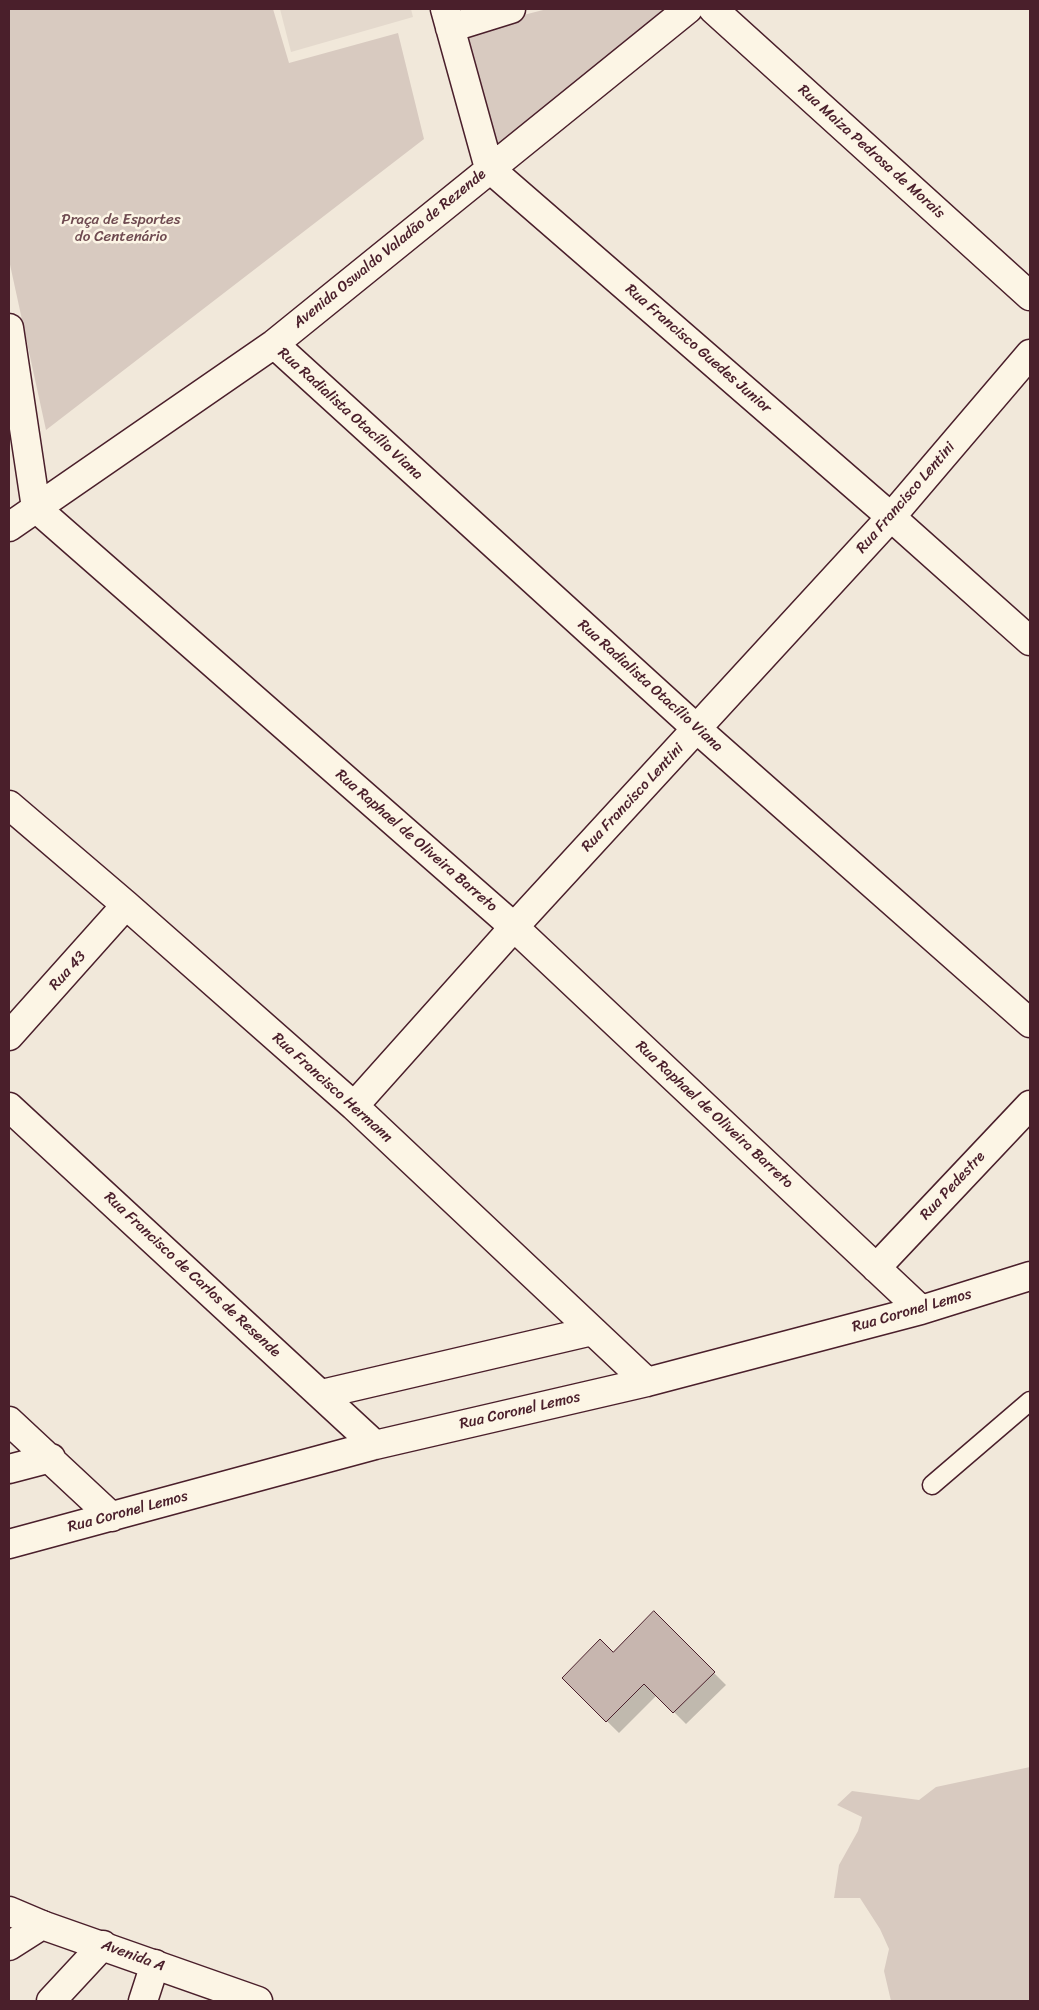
<!DOCTYPE html>
<meta charset="utf-8">
<style>
body{margin:0}
#map{position:relative;width:1039px;height:2010px;overflow:hidden;background:#f1e8da;font-family:Sriracha,sans-serif}
canvas{display:block}
.frame{position:absolute;inset:0;border:10px solid #4a1f2b;pointer-events:none}
</style>
<div id="map">
<canvas width="1039" height="2010"></canvas>
<div class="frame"></div>
</div>
<script>
const c = document.querySelector('canvas').getContext('2d');
c.lineJoin = 'round';
function fill(path, color) { c.fillStyle = color; c.fill(path, 'evenodd'); }
function trace(path, color, width, dash) { c.strokeStyle = color; c.lineWidth = width; c.lineCap = dash ? 'butt' : 'round'; c.setLineDash(dash || []); c.stroke(path); }
function drawText(font, color, halo, rows, align = 'center') {
  c.font = font + ' Sriracha,sans-serif'; c.lineWidth = 5; c.setLineDash([]); c.textBaseline = 'middle'; c.strokeStyle = halo; c.fillStyle = color; for (const [text, x, y, turn = 0] of rows) {
    c.save(); c.translate(x, y); c.rotate((+turn || 0) * Math.PI / 180); c.textAlign = isNaN(turn) ? turn : align; if (halo) c.strokeText(text, 0, 0); c.fillText(text, 0, 0); c.restore();
  }
}
fill(new Path2D(`
 M280,9h131l2,8 -122,35z`), '#e4d9cd');
fill(new Path2D(`
 M9,9h264l16,54 109,-30 26,106 -378,291 -37,-170z
 M547,9h136l-185,145 -33,-124z
 M1030,1767v234h-139l-7,-30 5,-22 -9,-20 -20,-31h-26l5,-33 19,-34 4,-14 -25,-12 15,-14 67,9 17,-13z`), '#d8cac0');
fill(new Path2D(`
 M654,1613l72,72 -40,39 -29,-29 -38,38 -56,-55 50,-25z`), '#0003');
const building = new Path2D(`
 M654,1611l61,61 -42,41 -29,-29 -38,38 -44,-44 38,-39 13,13z`);
fill(building, '#c7b6af');
trace(building, '#4a1f2b', 1);
const lane = new Path2D(`
 M932,1485l98,-84`);
const street = new Path2D(`
 M445,9l44,159 402,349 139,124
 M713,9l317,287
 M450,28l61,-19
 M9,328l27,180 478,419 407,383
 M274,344l423,385 333,294
 M9,527l265,-183 414,-335
 M9,805l117,100 228,201 293,276
 M9,1036l117,-131
 M354,1106l160,-179 377,-410 139,-163
 M9,1107l366,338
 M876,1268l154,-163
 M322,1394l270,-63
 M9,1421l103,96
 M9,1469l42,-11
 M9,1544l366,-99 272,-63 274,-72 109,-34
 M9,1911l33,14
 M51,2001l52,-56
 M143,2001l12,-37`);
const secondary = new Path2D(`
 M9,1946l33,-21 216,76`);
trace(lane, '#4a1f2b', 21);
trace(street, '#4a1f2b', 31);
trace(secondary, '#4a1f2b', 31);
trace(lane, '#fcf5e5', 18);
trace(street, '#fcf5e5', 28);
trace(secondary, '#fcf5e5', 28);
drawText('15px', '#4a1f2b', '#fcf5e5', [
 ["Rua Maiza Pedrosa de Morais",871,152,42],
 ["Avenida Oswaldo Valadão de Rezende",390,249,-39],
 ["Rua Francisco Guedes Junior",698,349,41],
 ["Rua Radialista Otacílio Viana",350,414,42],
 ["Rua Francisco Lentini",906,498,-49],
 ["Rua Radialista Otacílio Viana",650,686,42],
 ["Rua Francisco Lentini",633,798,-47],
 ["Rua Raphael de Oliveira Barreto",416,841,41],
 ["Rua 43",68,971,-48],
 ["Rua Francisco Hermann",332,1088,42],
 ["Rua Raphael de Oliveira Barreto",714,1115,43],
 ["Rua Pedestre",953,1186,-47],
 ["Rua Francisco de Carlos de Resende",192,1275,43],
 ["Rua Coronel Lemos",912,1311,-16],
 ["Rua Coronel Lemos",520,1411,-13],
 ["Rua Coronel Lemos",128,1512,-15],
 ["Avenida A",133,1956,20]
]);
drawText('15px', '#6e4a50', '#fcf5e5', [
 ["Praça de Esportes",121,220],
 ["do Centenário",121,237]
]);
</script>
